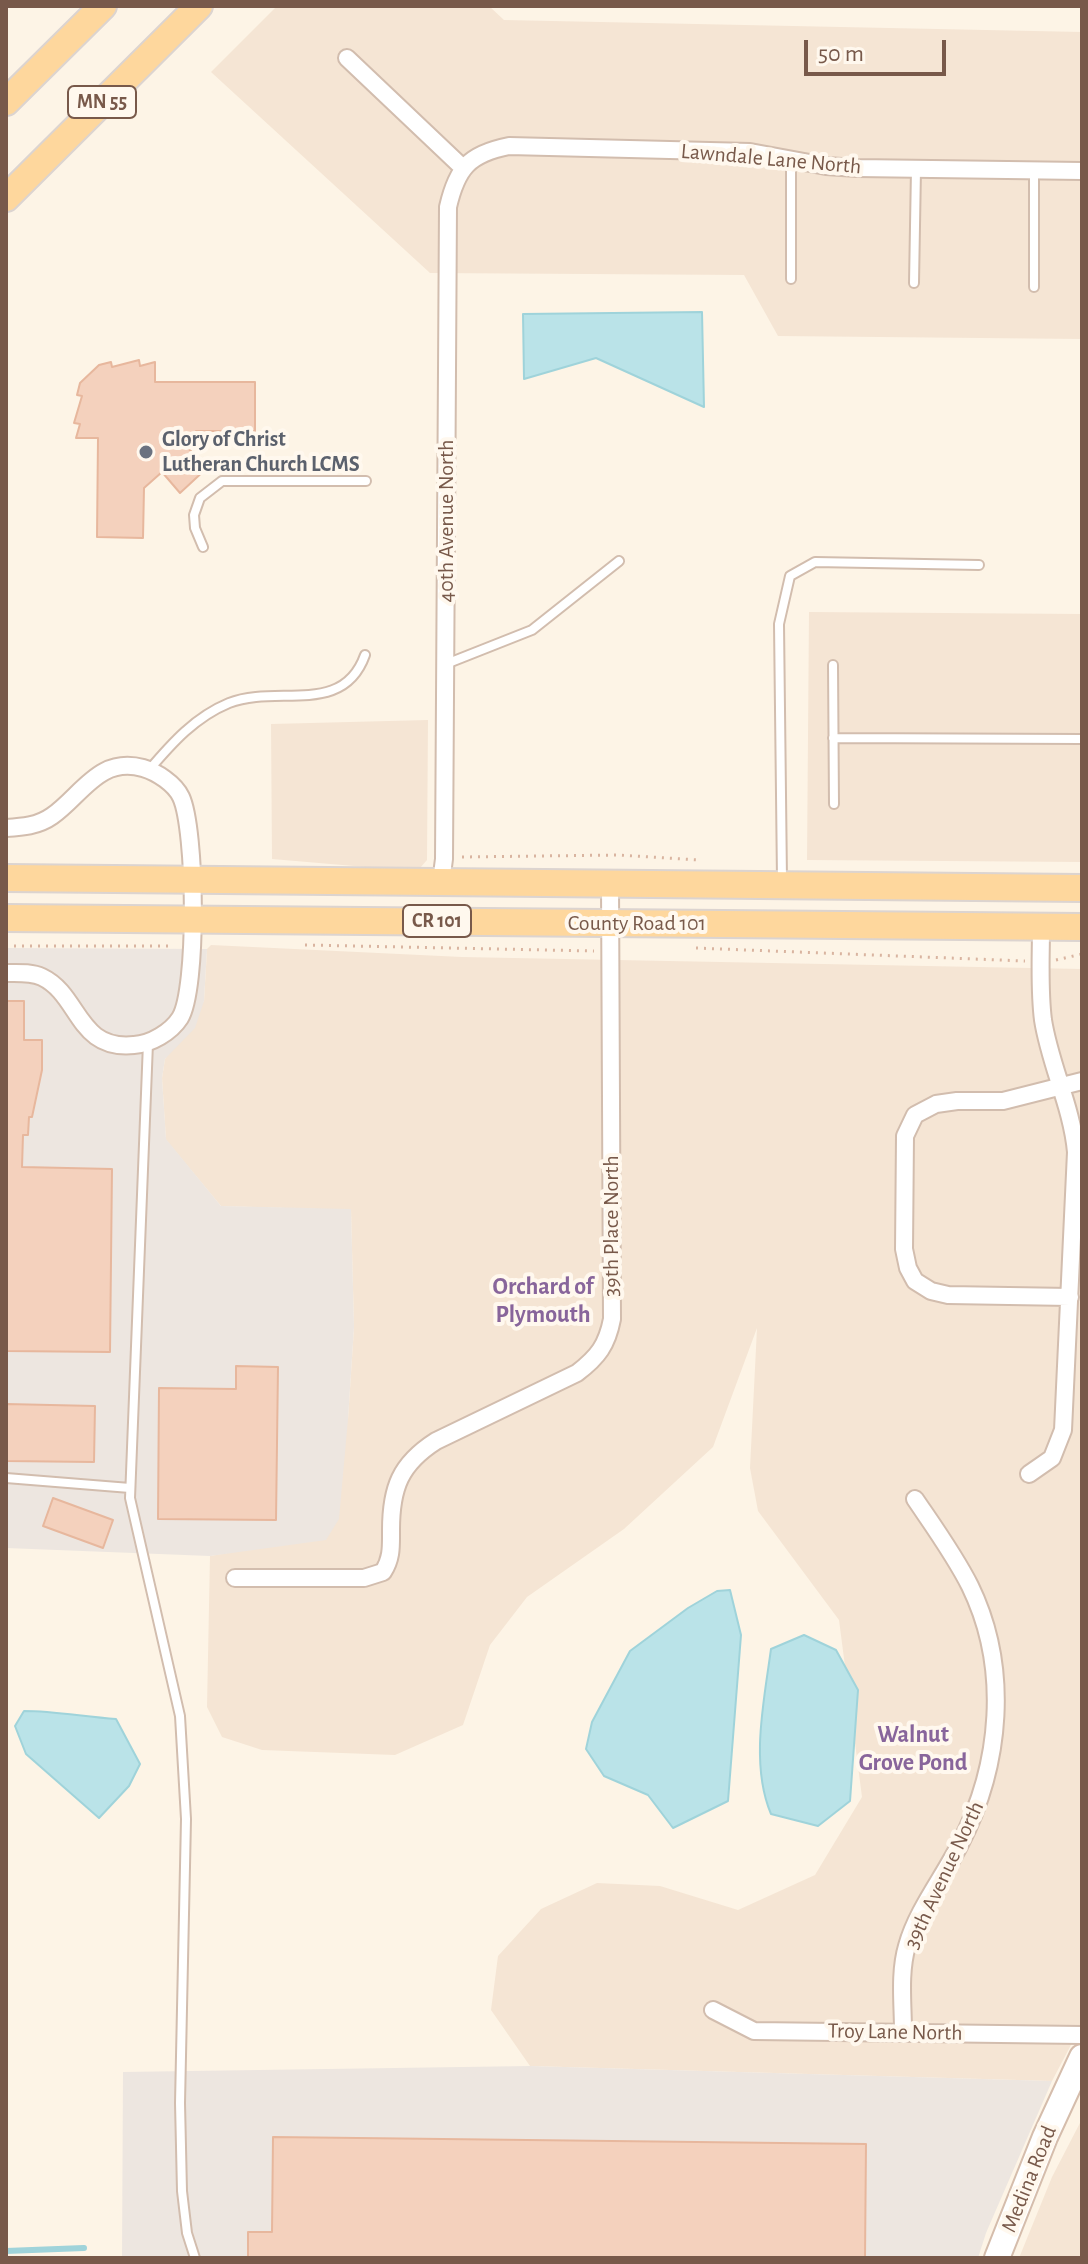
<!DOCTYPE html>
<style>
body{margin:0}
#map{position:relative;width:1088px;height:2264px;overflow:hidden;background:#fdf4e6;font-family:"Alegreya Sans",sans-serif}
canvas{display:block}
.frame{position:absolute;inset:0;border:8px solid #78594a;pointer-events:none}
.scale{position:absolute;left:804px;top:40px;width:142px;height:36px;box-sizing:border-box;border:4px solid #78594a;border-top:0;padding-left:10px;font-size:24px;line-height:28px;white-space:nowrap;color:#78594a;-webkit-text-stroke:6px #fff8ee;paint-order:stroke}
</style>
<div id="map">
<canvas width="1088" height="2264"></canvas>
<div class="frame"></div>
<div class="scale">50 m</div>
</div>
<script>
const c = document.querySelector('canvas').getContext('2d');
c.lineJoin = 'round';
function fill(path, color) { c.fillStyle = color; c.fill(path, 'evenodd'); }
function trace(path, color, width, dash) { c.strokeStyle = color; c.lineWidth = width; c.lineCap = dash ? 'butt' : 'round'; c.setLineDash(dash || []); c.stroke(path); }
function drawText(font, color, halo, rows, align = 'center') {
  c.font = font + ' "Alegreya Sans",sans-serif'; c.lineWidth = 8; c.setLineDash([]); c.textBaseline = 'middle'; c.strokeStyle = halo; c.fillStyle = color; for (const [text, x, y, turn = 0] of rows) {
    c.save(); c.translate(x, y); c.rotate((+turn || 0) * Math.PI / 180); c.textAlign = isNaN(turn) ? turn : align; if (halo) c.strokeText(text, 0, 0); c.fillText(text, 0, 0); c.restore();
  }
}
fill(new Path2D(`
 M277,6h212l15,14 578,12v307l-304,-3 -34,-61 -314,-2 -219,-201z
 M809,612l273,2v248l-275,-2z
 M428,720l-1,140 -7,8 -19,2 -129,-11 -1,-135z
 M211,945l251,12 620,12v1055l-30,57 -522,-15 -39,-56 7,-54 43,-47 56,-26 63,3 78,24 77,-35 47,-78 -23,-177 -81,-109 -8,-43 7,-140 -44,119 -89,82 -97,68 -37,48 -27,80 -68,30 -133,-5 -40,-13 -15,-30 3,-151 50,-9 88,-128 6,-92 -3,-117 -130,-4 -55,-66 -4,-62 3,-19 39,-58 3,-52z
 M1082,2119v139h-63l33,-81z`), '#f5e5d4');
fill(new Path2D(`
 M6,948l201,1 -3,52 -9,27 -30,31 -3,19 4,61 55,67 130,3 3,118 -6,92 -9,100 -13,21 -116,16 -204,-8z
 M530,2066l522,15 -66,152 -8,25h-856l1,-186z`), '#ede6e0');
const water = new Path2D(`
 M702,312l2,95 -108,-49 -72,21 -1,-65z
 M730,1590l11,45 -13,166 -55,27 -25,-33 -44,-19 -18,-27 6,-27 38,-71 58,-43 29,-17z
 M804,1635l32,15 22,40 -8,111 -32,25 -47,-12c-21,-50 -7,-113 0,-165z
 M24,1711c31,0 61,6 92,8l24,45 -11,22 -30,32 -73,-64 -11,-28z`);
fill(water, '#bae3e8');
trace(water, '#9fd3da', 2);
trace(new Path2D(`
 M6,2251l78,-3`), '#9fd3da', 6);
const building = new Path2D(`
 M139,360l1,6 15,-4v20h100v49h-59l-1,8 -8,8 20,21 -27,25 -18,-21 -18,16 -1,50 -46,-1 1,-99h-22l4,-14 -6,-1 8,-27 -5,-1 3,-12 19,-18 12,-3 1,5z
 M6,1001h18v39h18v30l-10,47h-3l-1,18h-5l-1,32 90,2 -2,183 -104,-1z
 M236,1366l42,1 -2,153 -118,-1 1,-131 77,1z
 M6,1404l89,2 -1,56 -88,-1z
 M53,1498l60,22 -10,28 -60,-22z
 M273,2137l593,7 -1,114h-617v-26h24z`);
fill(building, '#f4d1bd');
trace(building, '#e7b79d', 2);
const lane = new Path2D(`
 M791,279v-119
 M914,283l2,-114
 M1034,287v-117
 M203,547l-8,-19 -1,-13 6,-17 22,-17h144
 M446,664l86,-34 87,-69
 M833,665l1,139
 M833,738l249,1
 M149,770c23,-27 46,-53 80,-67 48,-19 114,14 136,-48
 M782,880l-3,-256 11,-48 25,-14 164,3
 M148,1043l-18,455 50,218 6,103 -6,284 2,88 5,42 8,25
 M6,1478l124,10`);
const street = new Path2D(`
 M347,58l116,110
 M6,828c16,-1 32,-2 46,-12 30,-21 47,-60 91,-48 14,4 32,16 38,29 15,32 17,192 -1,221 -9,14 -29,26 -46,27 -57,6 -54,-50 -92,-68 -11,-5 -24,-4 -36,-4
 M441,882l3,-23 4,-652c9,-39 21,-53 61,-61l241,6 76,14 31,2 225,3
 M1070,1297l-122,-2 -17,-4 -16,-10 -7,-13 -4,-19 1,-113 10,-21 21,-11 21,-3h46l79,-20
 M1029,1474l23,-16 11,-28 13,-278c-4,-45 -26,-87 -33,-132 -4,-31 -2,-63 -2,-94
 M235,1578h129l19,-6c9,-14 8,-26 8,-42 0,-42 9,-66 45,-89l141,-68c21,-16 30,-28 35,-54l-2,-436
 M713,2010l41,21 328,4
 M903,2031c0,-27 -4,-58 4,-85 10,-36 36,-68 53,-102 41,-79 50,-176 10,-258 -15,-30 -36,-59 -55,-87`);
const secondary = new Path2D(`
 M997,2258l48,-121 37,-80`);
const primary = new Path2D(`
 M6,102l97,-96
 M6,198l193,-192
 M6,878l1076,10
 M6,918l1076,9`);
trace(lane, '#d2bdae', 12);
trace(street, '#d2bdae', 20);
trace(secondary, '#d5bdac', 28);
trace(primary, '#dcd4d0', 30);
trace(new Path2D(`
 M462,857l156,-2 80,5
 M305,945l289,6
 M6,946h168
 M696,948l329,13
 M1056,960l26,-6`), '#d9b4a0', 3, [2, 6]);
trace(lane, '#fff', 8);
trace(street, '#fff', 16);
trace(secondary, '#fff', 24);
trace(primary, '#fed79d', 26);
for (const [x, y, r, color] of [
 [146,452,8,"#6b7280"]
]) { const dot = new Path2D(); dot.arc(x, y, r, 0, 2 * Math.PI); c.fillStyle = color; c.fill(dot); trace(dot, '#fff8ee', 3); }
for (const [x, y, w] of [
 [102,102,68],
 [437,921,68]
]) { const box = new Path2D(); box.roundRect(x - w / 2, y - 16, w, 32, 6); c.fillStyle = '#fff8ee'; c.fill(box); trace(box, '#78594a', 2); }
drawText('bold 20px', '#78594a', null, [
 ["MN 55",102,102],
 ["CR 101",437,921]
]);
drawText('22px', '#78594a', '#fff8ee', [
 ["Lawndale Lane North",771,159,5],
 ["40th Avenue North",446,521,-90],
 ["County Road 101",637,923],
 ["39th Place North",611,1226,-90],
 ["39th Avenue North",944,1875,-65],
 ["Troy Lane North",895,2032,1],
 ["Medina Road",1029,2179,-68]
]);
drawText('bold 22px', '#5b616d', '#fff8ee', [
 ["Glory of Christ",162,439],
 ["Lutheran Church LCMS",162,464]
], 'left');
drawText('bold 24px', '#88659b', '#fff8ee', [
 ["Orchard of",543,1287],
 ["Plymouth",543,1315],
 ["Walnut",913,1735],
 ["Grove Pond",913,1763]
]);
</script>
